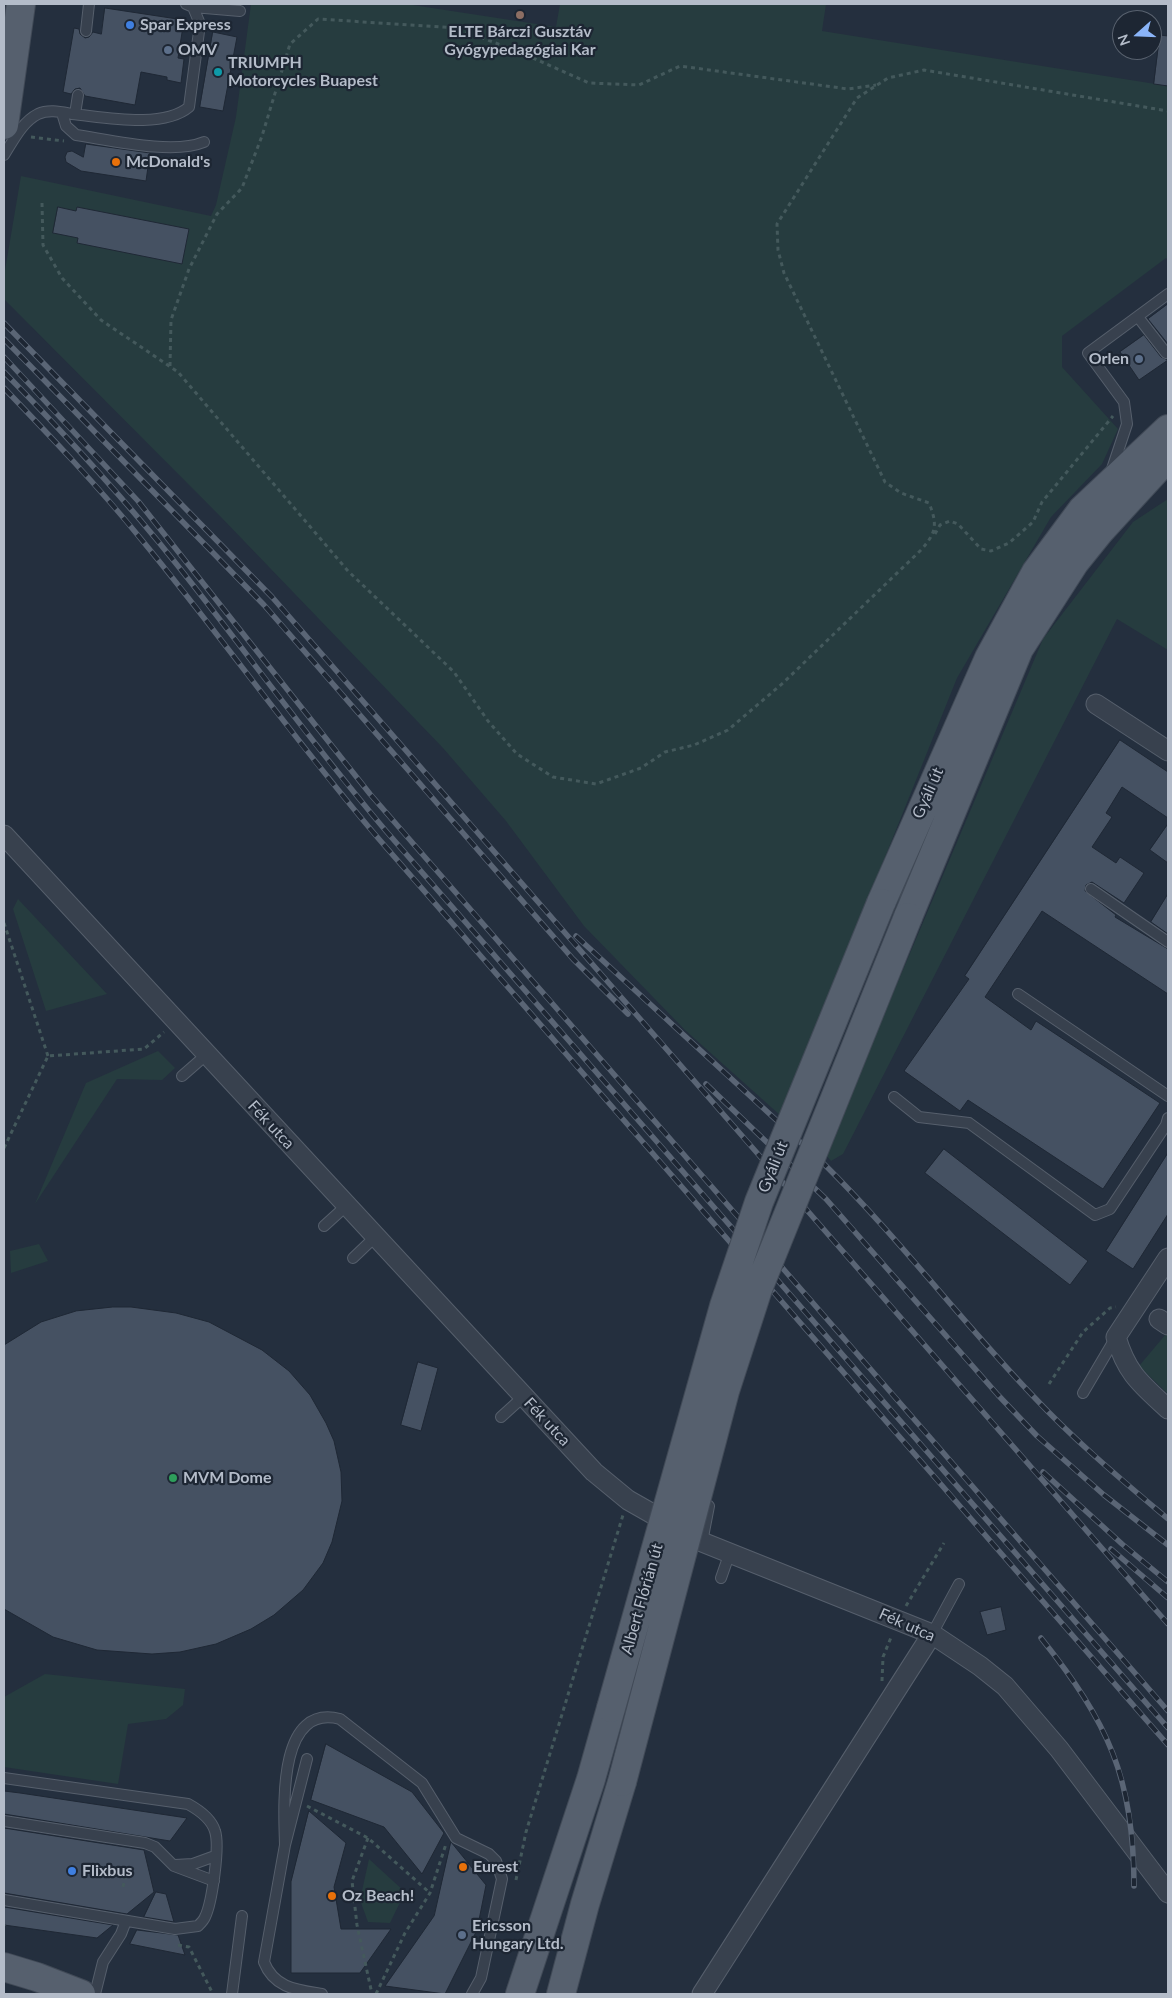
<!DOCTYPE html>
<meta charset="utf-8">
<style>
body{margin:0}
#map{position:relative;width:1172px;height:1998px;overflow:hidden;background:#242f3e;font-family:Lato,sans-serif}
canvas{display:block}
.frame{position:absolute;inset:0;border:5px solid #b4bcc9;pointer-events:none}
.north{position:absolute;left:1112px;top:10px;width:50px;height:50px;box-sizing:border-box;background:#1d2633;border:1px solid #59626f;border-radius:50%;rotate:250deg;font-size:14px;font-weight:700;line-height:20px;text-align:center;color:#b4bcc9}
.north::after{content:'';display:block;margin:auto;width:18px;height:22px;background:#8ab4f8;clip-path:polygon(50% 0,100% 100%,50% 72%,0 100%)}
</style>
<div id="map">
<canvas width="1172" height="1998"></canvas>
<div class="frame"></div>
<div class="north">N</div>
</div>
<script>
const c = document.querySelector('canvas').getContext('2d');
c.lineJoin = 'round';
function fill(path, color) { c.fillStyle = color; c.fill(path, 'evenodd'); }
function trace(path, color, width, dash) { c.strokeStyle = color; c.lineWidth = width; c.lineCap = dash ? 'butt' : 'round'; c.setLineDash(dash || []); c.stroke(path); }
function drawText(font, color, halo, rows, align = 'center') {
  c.font = font + ' Lato,sans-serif'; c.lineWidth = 4.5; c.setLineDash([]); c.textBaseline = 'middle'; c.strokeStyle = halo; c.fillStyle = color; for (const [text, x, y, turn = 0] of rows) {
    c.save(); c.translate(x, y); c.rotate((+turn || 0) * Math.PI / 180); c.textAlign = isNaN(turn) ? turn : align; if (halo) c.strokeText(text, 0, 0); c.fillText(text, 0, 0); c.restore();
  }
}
fill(new Path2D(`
 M251,4h155l150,23 4,-23h266l-4,27 346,55v174l-2,-2 -104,78v31l56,62 -16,35 -51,53 -94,161 -176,438 -96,-86 -101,-104 -78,-105 -63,-73 -223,-232 -216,-217v-23l17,-100 190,40 5,-11 20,-88z
 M1168,499v151l-51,-31 -274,535 -12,7 -6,-7 218,-515 90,-117z
 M18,899l89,95 -61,17 -33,-102z
 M158,1051l17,17 -13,12 -45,-1 -82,125 51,-121z
 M39,1244l9,17 -37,12 -1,-22z
 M1166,1334l2,1v59l-29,-28z
 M45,1674l140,15 -2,16 -17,14 -38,5 -10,60 -114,-17v-70z
 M369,1859l36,33 -15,31 -22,-1 -8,-22z`), '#263c3f');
const building = new Path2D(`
 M105,8l79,12 -6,38 6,1 -3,24 -14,-3v-3l-26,-5 -6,33 -50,-9 -5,-8 -5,1 -4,5 -8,-2 11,-64 5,1 1,5 5,4 4,-1 4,-5 8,2z
 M213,32l24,5 -14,74 -23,-4z
 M1160,35l8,1v50l-14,-2z
 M86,144l64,9 -4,28 -65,-10 -15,-9 -1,-5 2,-5 5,-1 11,6z
 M58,207l18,4 1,-4 112,22 -7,35 -105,-21 1,-5 -25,-5z
 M1168,304v40l-20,-25z
 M1144,335l17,22 7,3 -29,20 -19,-28z
 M1120,740l48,32v46l-46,-31 -16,26 6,4 -20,30 24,16 4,-6 24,16 -20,30 -32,-21 -6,3 -1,6 31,24 -1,2 53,32v45l-126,-83 -57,86 46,33 5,-9 124,82 -57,86 -135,-89 -8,11 -56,-40 65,-92 -4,-3z
 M1168,824v39l-18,-13z
 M1168,894v40l-17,-12z
 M944,1149l144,112 -18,24 -145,-112z
 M1168,1153v61l-35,55 -27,-18z
 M113,1307h18l45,6 33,9 53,28 27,21 21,24 16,28 8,18 7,31 1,29 -10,41 -9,21 -20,27 -29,25 -23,14 -35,15 -36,8 -28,2 -55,-4 -44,-13 -49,-28v-264l37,-23 35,-11z
 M418,1362l20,6 -17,63 -20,-6z
 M1001,1607l5,23 -19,5 -7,-23z
 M326,1744l86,48 32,41 -22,41 -38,-47 -73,-27z
 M4,1791l16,2 167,25 -17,23 -166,-27z
 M309,1811l37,32 -12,44 7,42h50l-31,44h-69v-91z
 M4,1828l140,22 10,42 -27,22 -123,-21z
 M451,1842l35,43 -9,45 -32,64 -60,-8 49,-70z
 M156,1892l10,2 8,28 -30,-5z
 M4,1907l109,18 -16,13 -93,-13z
 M137,1930l41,5 7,20 -55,-11z`);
fill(building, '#455162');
trace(building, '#1f2835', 1);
const service = new Path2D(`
 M193,7l47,4
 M86,31l3,-27
 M62,113l4,13 10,9c34,5 97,20 128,7
 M75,114l3,-19
 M4,155c9,-14 18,-33 34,-41 11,-5 23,-2 34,0 32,3 91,15 117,-7l11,-83 -7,-17 -7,-3
 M1138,317l28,36 2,-2
 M1111,472l16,-48 -3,-22 -36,-49 80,-59
 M1091,889l77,53
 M1018,994l150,102
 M182,1076l24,-21
 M894,1097l25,20 50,6 126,92 15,-6 56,-84 2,-7
 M324,1226l22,-20
 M353,1258l22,-21
 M1083,1393l33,-56
 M501,1417l22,-20
 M702,1542l7,-36
 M721,1578l8,-23
 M932,1634l27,-50
 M307,1759l-22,86 -21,117c10,26 33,28 58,32
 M4,1778l184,26c11,6 23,14 27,27 5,15 -3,72 -10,86 -1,3 -5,7 -7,9l-23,3 -171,-29
 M4,1821l141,22 10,4 19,19 40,15
 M285,1845c-1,-37 -8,-142 55,-126l82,64 34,55 33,16 7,7 6,18 -21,99 -9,16
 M175,1865l18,-1 22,-8
 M95,1994l8,-32 18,-28 5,-13
 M232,1994l10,-78`);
const minor = new Path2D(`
 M1096,704l72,47
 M4,835l590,637 34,28 74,42 230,92 48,32 25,20 54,63 109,144
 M1168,1258l-52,79c11,37 25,47 52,72
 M1159,1319l9,6
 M702,1994l230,-360`);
const primary = new Path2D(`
 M4,125l17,-121
 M881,903l108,-245 47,-86 46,-62 86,-81
 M908,917l111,-268 56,-87 25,-31 68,-74
 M4,1967l33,10 44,17
 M520,1994l71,-215 20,-71
 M561,1994l24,-90 37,-122`);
trace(service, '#565f6c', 12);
trace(minor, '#565f6c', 21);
trace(primary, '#414a57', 30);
trace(new Path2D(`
 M31,137l33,4
 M42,203l1,42 19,33 39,42 77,52 170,199 106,101 34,49 29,33 36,23 43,7 45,-16 24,-16 29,-7 34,-15 55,-47 138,-133c15,-17 17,-25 8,-47l-28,-10 -16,-11 -101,-209 -6,-23 -1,-26 80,-126 31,-20 36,-8 244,41
 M170,366l1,-46 18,-51 28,-55 25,-26 20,-52 28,-92 28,-25 139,9 67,26 65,29 50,2 41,-19 168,23 28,-4
 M935,534l5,-9 10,-4 8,3 23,25 10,2 18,-8 24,-21 9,-20 71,-86
 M4,923l44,133
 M4,1148l44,-92 96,-7 20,-17
 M1049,1384l34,-52 27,-24 6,-1
 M906,1606l38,-63
 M882,1681l1,-24 9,-22
 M307,1806l61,32 62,55
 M368,1838l-16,43 5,44 15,69
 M516,1880l10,-48 97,-317
 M123,1887l3,-16
 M4,1926v-1
 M178,1945l11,2 23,45
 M376,1994l29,-61 25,-40 16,-49`), '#44595c', 3, [4, 4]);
trace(service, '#38414e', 10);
trace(minor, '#38414e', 19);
trace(primary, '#56606e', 28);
const rail = new Path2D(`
 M4,323l268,274 896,1027
 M4,339l260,266 309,354 55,55
 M4,357l134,144 232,293 798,917
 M4,372c61,62 120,126 174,194 70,88 135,179 208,265l782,897
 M4,388c47,49 94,98 137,151 81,98 154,202 237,299l790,907
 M576,936l247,227c75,74 138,158 211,234 41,44 88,83 134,122
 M706,1084l120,115 172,196 39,41 67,59 64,50
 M1043,1472l79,72 46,38
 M1111,1549l57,49
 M1041,1638c67,84 93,140 93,248`);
trace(rail, '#5a6575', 5.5);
trace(rail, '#1d2633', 4, [11]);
const primaryBridge = new Path2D(`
 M611,1708l113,-402 35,-104 122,-299
 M622,1782l103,-391 33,-102 150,-372`);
trace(primaryBridge, '#414a57', 30, []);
trace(primaryBridge, '#56606e', 28);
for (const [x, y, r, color] of [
 [520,15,5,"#8d6e63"],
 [130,25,5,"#3f7fe0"],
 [168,50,5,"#5c6f8a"],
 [218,72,5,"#0f9aa8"],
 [116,162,5,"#e8710a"],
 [1139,359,5,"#5c6f8a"],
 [173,1478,5,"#2e9e5b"],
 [463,1867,5,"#e8710a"],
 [72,1871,5,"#3f7fe0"],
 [332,1896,5,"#e8710a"],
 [462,1935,5,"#5c6f8a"]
]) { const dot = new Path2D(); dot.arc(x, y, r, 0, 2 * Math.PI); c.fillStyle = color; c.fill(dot); trace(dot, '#1d2633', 2); }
drawText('bold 16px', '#b4bcc9', '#1d2633', [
 ["Spar Express",140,25],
 ["ELTE Bárczi Gusztáv",520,32,"center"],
 ["Gyógypedagógiai Kar",520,50,"center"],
 ["OMV",178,50],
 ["TRIUMPH",228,63],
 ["Motorcycles Buapest",228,81],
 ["McDonald's",126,162],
 ["Orlen",1129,359,"right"],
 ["MVM Dome",183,1478],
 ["Eurest",473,1867],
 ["Flixbus",82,1871],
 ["Oz Beach!",342,1896],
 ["Ericsson",472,1926],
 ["Hungary Ltd.",472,1944]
], 'left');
drawText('16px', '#b4bcc9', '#1d2633', [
 ["Gyáli út",928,793,-66],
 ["Fék utca",271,1125,47],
 ["Gyáli út",773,1167,-68],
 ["Fék utca",547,1422,47],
 ["Albert Flórián út",642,1599,-74],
 ["Fék utca",907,1625,24]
]);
</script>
